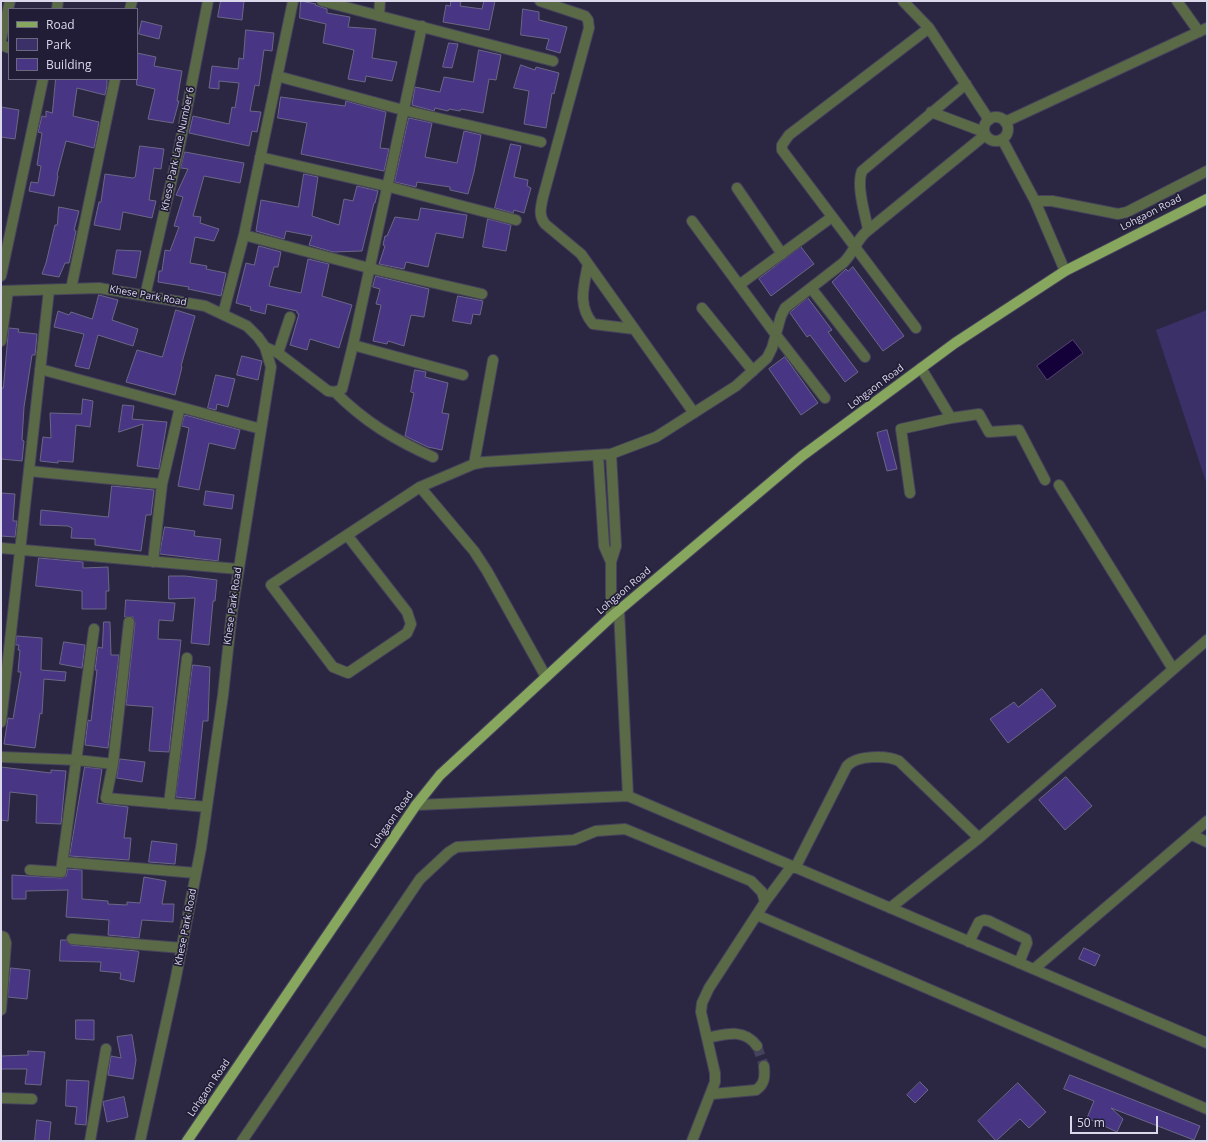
<!DOCTYPE html>
<style>
body{margin:0}
#map{position:relative;width:1208px;height:1142px;overflow:hidden;background:#2b2742;font-family:"Open Sans",sans-serif}
canvas{display:block}
.frame{position:absolute;inset:0;border:2px solid #dad8ea;pointer-events:none}
.legend{position:absolute;left:8px;top:8px;width:130px;height:72px;box-sizing:border-box;background:#221d37;border:1px solid #6c687f;margin:0;padding:5px 7px;list-style:none;font-size:12px;color:#dad8ea}
.legend li{display:flex;align-items:center;gap:8px;height:20px}
.legend b{width:20px;border:1px solid #6c687f}
.scale{position:absolute;left:1070px;top:1116px;width:88px;height:18px;box-sizing:border-box;border:2px solid #dad8ea;border-top:0;padding-left:5px;font-size:12px;line-height:14px;white-space:nowrap;color:#dad8ea;-webkit-text-stroke:3px #221d37;paint-order:stroke}
</style>
<div id="map">
<canvas width="1208" height="1142"></canvas>
<div class="frame"></div>
<ul class="legend">
<li><b style="height:5px;background:#87a75e"></b>Road</li>
<li><b style="height:11px;background:#3c3069"></b>Park</li>
<li><b style="height:11px;background:#483684"></b>Building</li>
</ul>
<div class="scale">50 m</div>
</div>
<script>
const c = document.querySelector('canvas').getContext('2d');
c.lineJoin = 'round';
function fill(path, color) { c.fillStyle = color; c.fill(path, 'evenodd'); }
function trace(path, color, width, dash) { c.strokeStyle = color; c.lineWidth = width; c.lineCap = dash ? 'butt' : 'round'; c.setLineDash(dash || []); c.stroke(path); }
function drawText(font, color, halo, rows, align = 'center') {
  c.font = font + ' "Open Sans",sans-serif'; c.lineWidth = 3.5; c.setLineDash([]); c.textBaseline = 'middle'; c.strokeStyle = halo; c.fillStyle = color; for (const [text, x, y, turn = 0] of rows) {
    c.save(); c.translate(x, y); c.rotate((+turn || 0) * Math.PI / 180); c.textAlign = isNaN(turn) ? turn : align; if (halo) c.strokeText(text, 0, 0); c.fillText(text, 0, 0); c.restore();
  }
}
fill(new Path2D(`
 M1207,310v175l-51,-155z`), '#3c3069');
const water = new Path2D(`
 M1073,340l10,13 -36,27 -10,-14z`);
fill(water, '#15013a');
trace(water, '#50426f', 1);
const building = new Path2D(`
 M221,1h23l-2,19 -24,-3z
 M301,1l15,3 -1,1 12,4v4l23,4 -2,10 28,2 -4,29 25,4 -5,19 -26,-5 -1,6 -17,-3 6,-29 -31,-7 3,-19 -26,-6z
 M451,1h10l-1,5 22,3 2,-8h11l-6,29 -46,-8 3,-17 4,1z
 M523,9l16,3v8l28,7 -7,26 -14,-4 3,-10 -28,-4z
 M142,21l20,5 -3,13 -20,-5z
 M246,30l28,3 -2,18 -8,-1 -5,36 -4,-1 -5,26 11,1 -4,20 -5,-1 -3,15 -60,-13 4,-17 36,8 3,-17 3,1 4,-25 -20,-2v8l-10,-1 3,-22 26,3 1,-11 4,1z
 M449,43l9,1 -6,24 -9,-1z
 M479,50l22,5 -5,25 -7,-1 -6,34 -22,-4 -1,2 -11,-2 -1,2 -13,-3 -1,3 -22,-6 3,-18 25,5 4,-15 29,5z
 M137,53l19,4 -2,9 28,5 -5,30h2l-6,22 -25,-4 7,-30 -18,-4z
 M521,65l14,5 1,-3 23,6 -5,21 -2,-1 -6,35 -22,-4 5,-33 -15,-3z
 M56,79h51v7l-2,9 -28,-7 -4,28 26,6 -5,26 -28,-7 -9,34 1,1 -4,20 -25,-5 2,-9 7,1 3,-17 -4,-1 5,-32 -4,-1 4,-16 4,1v-6l6,2z
 M281,97l64,9 1,-5 40,11 -6,36 9,1 -5,22 -83,-17 6,-31 -29,-5z
 M1,107l18,3 -4,29 -14,-2z
 M409,118l23,5 -7,34 32,6 7,-32 17,4 -7,37 -6,22 -18,-4v-3l-33,-5 -1,5 -21,-5z
 M511,144l10,2 -7,31 14,3 -1,6 4,2 -7,25 -10,-3 -1,3 -18,-5z
 M140,146l24,3 -3,20 -7,-1 -5,32 7,1 -4,17 -29,-6 -3,18 -26,-5 5,-23h2l4,-28 28,4 2,-1z
 M185,152l59,11 -4,20 -36,-7 -11,40 8,1 -1,6 19,6 -5,12 -19,-4 -5,26 17,3 -1,3 20,4 -5,23 -33,-7 1,-2 -31,-5 1,-11h3l3,-21 5,1 9,-24 -5,-1 9,-29 -7,-2 12,-26 -7,-1z
 M304,174l14,3 -6,39 27,9 5,-26 9,2 4,-15 21,5 -3,12h-1l-12,48 -29,1 -24,-7 3,-9 -26,-5 -2,8 -28,-8 5,-31 37,7z
 M59,207l20,4 -5,19 2,1 -7,32h-4l-6,14 -17,-3 4,-11 9,-38h2z
 M421,208l46,7 -4,23 -27,-5 -8,34 -22,-5 -2,7 -25,-5 6,-18 -2,-1 2,-9h2l8,-19 23,3z
 M488,219l23,6 -5,26 -23,-4z
 M259,246l22,6 -3,15h-4l-5,19 32,7 7,-34 21,5 -7,32 30,9 -13,43 -29,-9 -3,11 -17,-5 9,-31 -2,-1v-2l-30,-7 -2,10 -15,-4 1,-3 -15,-4 10,-40 8,2z
 M801,247l13,17 -43,32 -12,-17z
 M117,250l24,1 -5,27 -23,-4z
 M853,267l51,69 -21,15 -51,-69 14,-13 2,2z
 M376,276l53,13 -5,28 -13,-2 -7,31 -16,-5 -1,3 -14,-3 8,-36 -5,-1 4,-15 -7,-2z
 M99,295l19,5 -6,20 26,9 -5,17 -35,-11 -9,34 -14,-3 9,-32 -30,-7 4,-16 11,4 2,-3 21,7z
 M458,296l25,5 -3,14 -7,-1 -2,10 -18,-3z
 M808,298l24,32 -4,2 30,40 -13,10 -35,-47 -3,2 -17,-24z
 M176,310l19,6 -14,50 1,1 -7,28 -49,-13 11,-32 25,7z
 M9,328l10,1 -1,3 19,2 -2,21h-3l-8,52 -2,33 2,1 -2,20 -21,-2v-71h2z
 M242,356l20,5 -4,19 -21,-5z
 M785,357l33,46 -17,12 -32,-46z
 M415,370l11,2 -1,5 23,6 -6,30 7,1 -7,36 -14,-3 -23,-11 9,-43 -3,-1z
 M216,375l19,4 -7,28 -11,-3 -1,6 -8,-2z
 M83,399l10,2 -3,26 -14,-2 -3,37 -15,-1v2l-18,-2 3,-24 8,1 -1,-25 31,1z
 M123,405l11,1 -2,13 35,3 -8,47 -22,-3 6,-42 -24,8z
 M185,415l55,15 -5,19 -26,-6 -10,47 -21,-4 11,-58 -7,-2z
 M887,430l10,39 -10,2 -10,-38z
 M112,486l42,4 -3,25h-5l-5,36 -46,-6v-6l-24,-1 1,-10 -4,-2 -28,-1 1,-15 67,7z
 M206,491l28,4 -2,14 -28,-4z
 M1,493l14,1 -2,27h4l-2,16 -14,-1z
 M165,527l30,4 -1,5 27,3 -3,22 -58,-7z
 M39,558l44,4v6l25,-1 1,24h-3v18h-24v-18l-46,-5z
 M169,576h16l32,4 -2,21h-2l-4,44 -18,-2 4,-45 -26,1z
 M126,600l49,3 -2,18 -14,-1 -1,19 23,1 -12,112 -20,-1 4,-44 -27,-2 9,-82 -2,-6h-8z
 M104,622h6l1,33h8l-11,93 -23,-3 3,-25 3,1 6,-51h-2l3,-23 4,1z
 M17,636l25,2 -1,32 25,2 -1,9 -21,-2 -2,35 -2,-1 -5,35 -31,-4 4,-26 5,1 8,-47h-3l2,-22h-2l1,-5h-3z
 M64,642l21,3 -3,23 -22,-4z
 M193,665l17,2 -2,54h-5l-8,78 -19,-2z
 M1042,689l14,17 -48,37 -18,-24 24,-17 4,5z
 M120,759l25,3 -3,20 -25,-4z
 M1,767l50,6v-3l15,1 -5,53 -25,-1 1,-28 -27,-3 -2,29 -7,-1z
 M85,767l17,2 -5,34 31,4 -4,31h7l-2,22 -59,-4z
 M1066,777l26,29 -27,24 -26,-30z
 M152,841l25,3 -2,20 -26,-2z
 M68,869l14,1v29l26,2v3l19,1v-3l13,1 4,-26 22,4 -4,23h12l-1,18 -31,-2 -3,18 -31,-3 1,-15 -43,-3 2,-27 -42,1v8h-14v-24l49,3 5,-2z
 M61,940h5l5,5 66,6 2,1 -5,30 -14,-3 1,-6 -21,-2 1,-9 -41,-1z
 M1084,948l16,7 -5,11 -16,-7z
 M11,968l19,2 -3,29 -19,-2z
 M76,1020h18v20l-18,-1z
 M132,1035l4,25 -3,19 -25,-4 3,-19 10,2 -4,-21z
 M28,1051l17,1 -4,33 -16,-1 2,-15h-26v-13l27,-1z
 M1070,1075l130,51 -6,14 -83,-32 12,11 -6,13 -30,-14 7,-17 -30,-12z
 M67,1080l22,1 -3,44 -11,-1 2,-17 -11,-1z
 M920,1082l8,8 -13,13 -8,-8z
 M1018,1083l28,29 -17,16 -9,-9 -24,22 -18,-20z
 M124,1097l4,20 -21,5 -4,-20z
 M37,1120l14,2 -2,19h-14z`);
fill(building, '#483684');
trace(building, '#6b6786', 1);
trace(new Path2D(`
 M757,1046l7,20`), '#45425b', 10, [10, 5]);
const minor = new Path2D(`
 M322,1l231,60
 M540,1l45,15 3,4 1,8 -46,169c-2,10 -5,18 2,27l36,30 113,159
 M903,1l26,27 60,92
 M1177,1l22,31
 M57,9l1,-8
 M130,9l2,-8
 M379,16l1,-15
 M1,40l9,-39
 M1,45l8,3
 M277,76l126,34 138,32
 M931,112l53,20
 M984 129a12 12 0 1 1 24 0a12 12 0 1 1-24 0Z
 M1005,122l202,-94
 M1002,139l33,62 30,70
 M260,157l126,29 130,34
 M737,188l45,66
 M1035,201h17l66,13 9,-2 80,-41
 M692,221l84,114 49,63
 M868,229c-3,-15 -12,-44 -6,-58l104,-87
 M244,235l125,33 113,26
 M588,264c-4,22 -11,41 5,60l41,5
 M1,276l42,-197
 M739,285l93,-68
 M811,288l54,69
 M71,289l44,-210
 M1,291l98,-3 106,18 42,20 11,11 7,10 6,20 -39,245 -9,83 -22,153 -26,134 -35,159
 M145,296l35,-152 28,-143
 M702,308l51,63
 M223,314l21,-79 49,-234
 M916,328l-134,-178v-5l7,-10 140,-107
 M1,341l7,-50
 M353,345l110,30
 M265,347l13,6 50,38 7,1c30,30 60,48 98,65
 M278,353l12,-36
 M40,369l221,60
 M335,392l7,-3 11,-44 69,-319
 M951,418l28,-4 10,18 30,-2 26,50
 M611,454l5,92 -5,16v55
 M598,455l6,91 7,16
 M474,464l19,-104
 M29,471l133,13
 M1059,485l114,184
 M420,487l54,64 13,20 59,106
 M910,493l-9,-64 50,-11 -30,-50
 M347,535l60,77 4,12 -4,9 -59,40 -15,-6 -62,-82 149,-98 54,-23 10,-2 127,-8 45,-17 80,-51 31,-28 5,-10 9,-32 4,-8 58,-45c10,-9 13,-22 23,-31l119,-97
 M1,548l237,21
 M153,562l9,-78 18,-77
 M619,610l9,186
 M129,622l-16,142 -7,34 101,9
 M1,722l48,-432
 M1,757l76,3 36,4
 M169,804l18,-146
 M416,805l212,-9 579,247
 M1192,835l15,7
 M63,862l133,11
 M795,868l52,-102c10,-11 40,-11 52,-5l80,77
 M30,870l31,2 33,-243
 M890,908l89,-70 228,-198
 M757,915l450,194
 M1,936l3,1 2,6 -5,67
 M72,939l110,9
 M969,942l10,-20 5,-2 5,1 37,18 1,4 -8,20
 M1034,969l173,-148
 M707,1038c19,-4 37,-10 50,8
 M712,1094l44,-4c9,-6 9,-14 8,-24
 M1,1098l31,1
 M90,1141l16,-92
 M242,1141l178,-262 29,-27 8,-5 117,-7 22,-9 29,-2 126,52 11,11 3,10
 M692,1141l23,-59v-9l-14,-61 1,-9 7,-15 56,-86 26,-35`);
const major = new Path2D(`
 M187,1141l229,-336 24,-30 171,-158 191,-161 153,-113 110,-72 142,-72`);
trace(minor, '#47435d', 12);
trace(major, '#47435d', 12);
trace(minor, '#5a6a47', 10);
trace(major, '#87a75e', 10);
drawText('10px', '#dad8ea', '#221d37', [
 ["Khese Park Lane Number 6",178,149,-78],
 ["Lohgaon Road",1151,213,-27],
 ["Khese Park Road",148,296,10],
 ["Lohgaon Road",876,387,-37],
 ["Lohgaon Road",624,591,-40],
 ["Khese Park Road",233,606,-82],
 ["Lohgaon Road",392,820,-55],
 ["Khese Park Road",186,927,-79],
 ["Lohgaon Road",209,1088,-56]
]);
</script>
